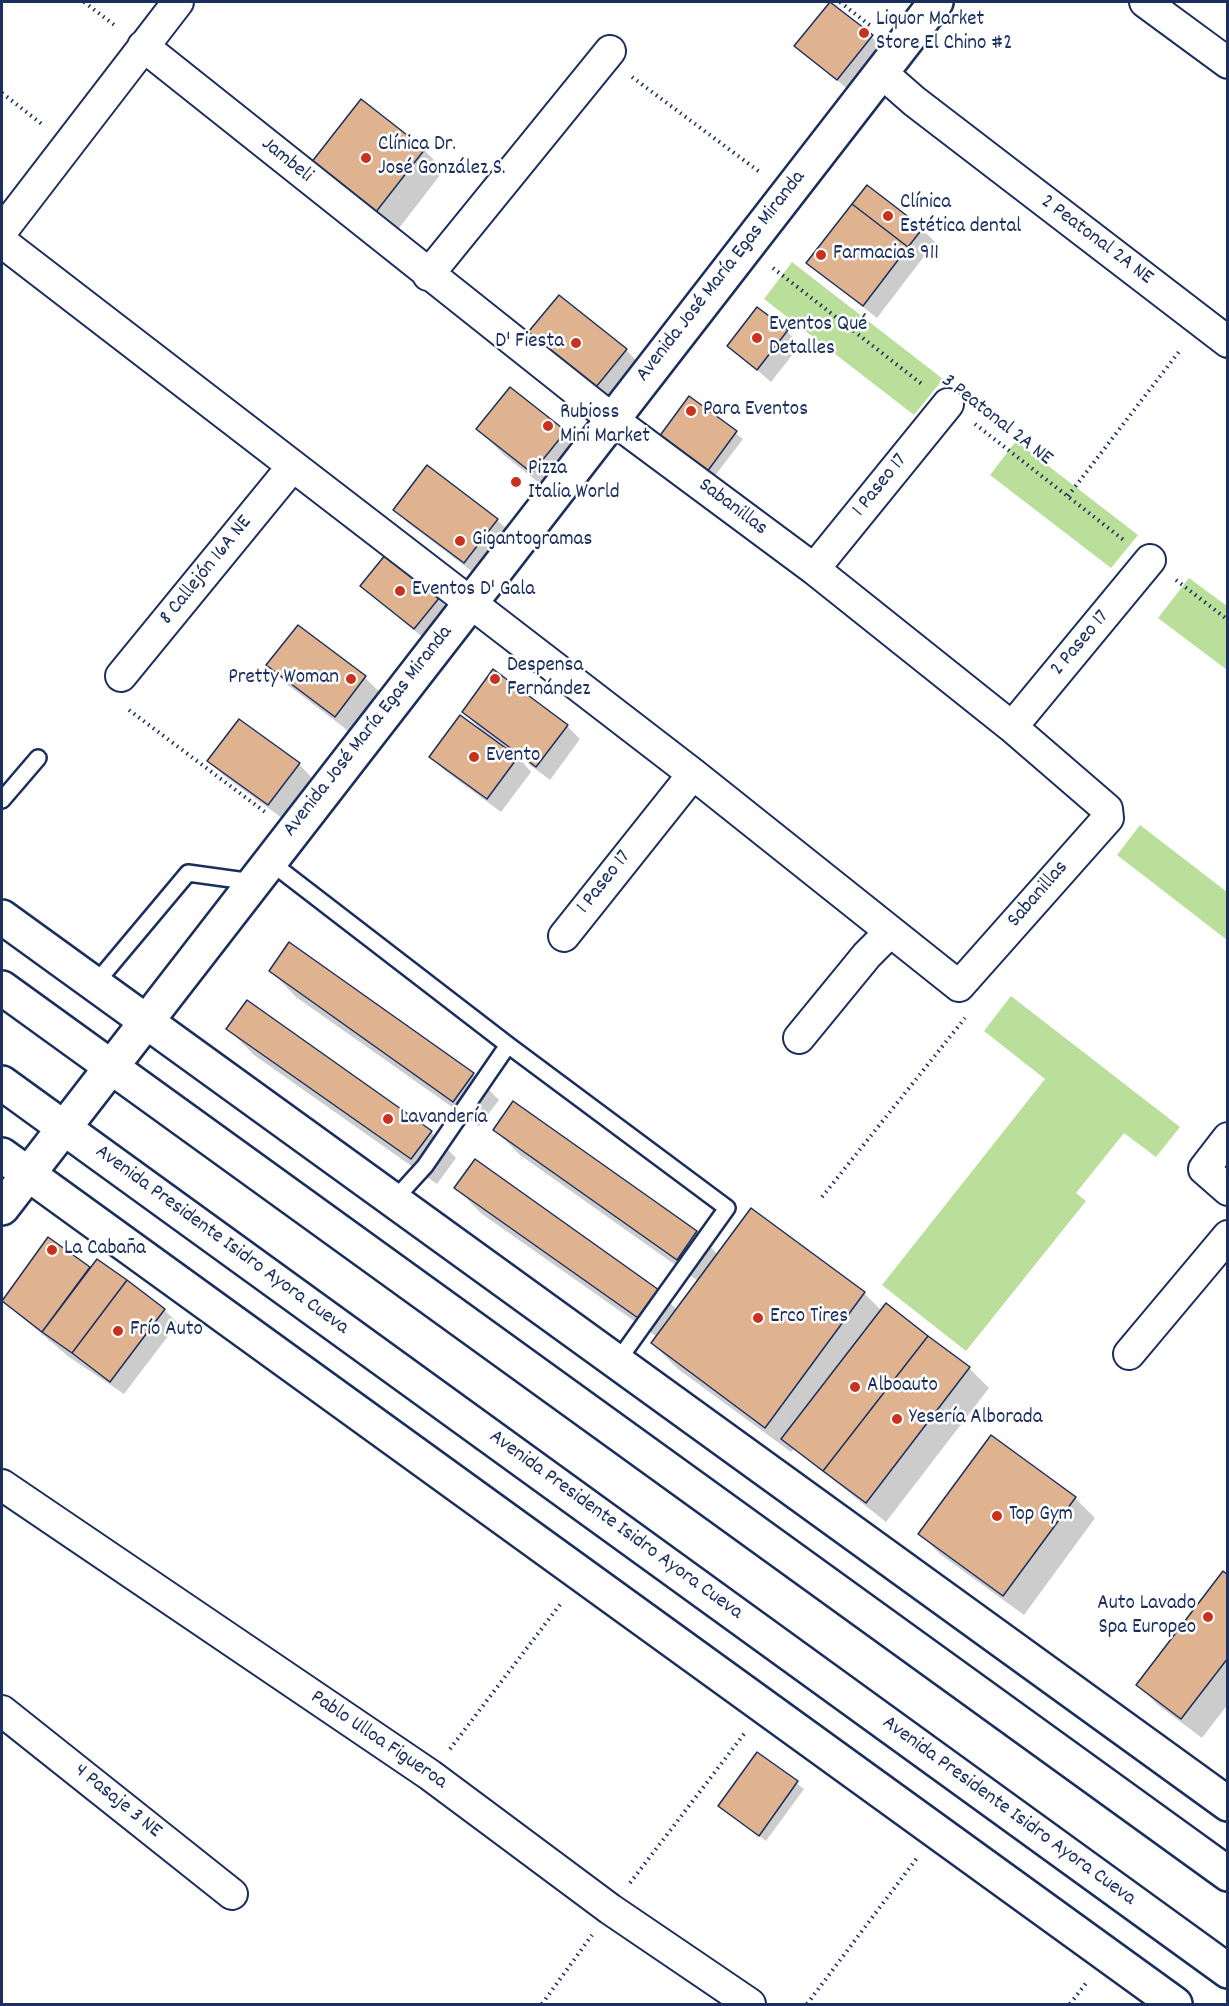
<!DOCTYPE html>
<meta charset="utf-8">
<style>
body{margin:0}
#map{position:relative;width:1229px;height:2006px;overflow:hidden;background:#fff;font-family:Dekko,sans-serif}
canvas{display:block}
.frame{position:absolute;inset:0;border:3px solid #1b2f5e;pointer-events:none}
</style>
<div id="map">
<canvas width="1229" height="2006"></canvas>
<div class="frame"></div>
</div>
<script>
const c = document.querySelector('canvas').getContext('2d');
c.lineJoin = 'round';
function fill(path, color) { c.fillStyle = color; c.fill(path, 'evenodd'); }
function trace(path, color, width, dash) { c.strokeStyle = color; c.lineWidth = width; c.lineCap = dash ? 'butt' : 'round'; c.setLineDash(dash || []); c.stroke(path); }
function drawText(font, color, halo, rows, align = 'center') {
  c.font = font + ' Dekko,sans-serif'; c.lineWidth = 5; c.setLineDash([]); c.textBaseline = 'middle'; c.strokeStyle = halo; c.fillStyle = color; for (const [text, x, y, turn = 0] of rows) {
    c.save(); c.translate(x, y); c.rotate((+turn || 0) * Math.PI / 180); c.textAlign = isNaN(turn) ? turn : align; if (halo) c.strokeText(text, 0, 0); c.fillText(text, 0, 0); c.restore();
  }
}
fill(new Path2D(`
 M792,262l151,117 -29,36 -150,-116z
 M1016,441l122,94 -27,33 -121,-93z
 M1189,578l38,28v64l-69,-52z
 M1140,825l87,67v48l-110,-85z
 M1011,996l169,131 -24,30 -32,-24 -48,60 10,8 -120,150 -84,-66 163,-206 -61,-48z`), '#badf9a');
fill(new Path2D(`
 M830,3l56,46 -35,43 -55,-46z
 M424,150l20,20 -51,66 -64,-48z
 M922,229l13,13 -58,76 -69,-55z
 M787,331l13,14 -29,37 -42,-36z
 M540,350h86l13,13 -33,41z
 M690,398l53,41 -32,42 -46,-34z
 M478,429l87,3 25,26 -32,40 -54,-43z
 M427,467l70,53 14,13 -33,43 -70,-53 -13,-13z
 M386,556l67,56 -25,30 -66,-56z
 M268,665l97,13 20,19 -30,39 -67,-51z
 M464,712l103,14 13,13 -30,41 -33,-25 14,17 -30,40 -57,-42 -13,-13 50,-27z
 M209,761l90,3 13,14 -30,40 -59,-43z
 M271,971l202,103 26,26 -20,26 -183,-129z
 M228,1029l203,103 25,26 -19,26 -183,-129z
 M513,1103l183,129 22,23 33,-45 113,83 18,18 4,-5 83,62 20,20 -103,134 -92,-73 -3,3 -113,-83 -26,-26 5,-6 -175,-123 -26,-26 202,103 19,19 21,-29 -178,-126 -25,-25z
 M89,1269l75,41 14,13 -54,71 -55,-37 -66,-56z
 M1075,1498l20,20 -71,97 -84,-61 -20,-20z
 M1228,1577v127l-26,34 -44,-33 -20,-20z
 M758,1754l46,35 -38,52 -46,-35z`), '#0003');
const building = new Path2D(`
 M830,2l43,33 -36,45 -43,-34z
 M361,99l64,50 -53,68 -65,-49z
 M867,185l56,43 -15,19 -56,-43z
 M852,204l56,43 -45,59 -57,-43z
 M559,295l68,54 -35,43 -68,-55z
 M757,307l31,23 -31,40 -30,-24z
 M510,387l56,44 -34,42 -56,-44z
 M689,396l48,35 -33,45 -48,-35z
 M427,465l71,54 -34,44 -71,-53z
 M386,554l54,43 -26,32 -54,-43z
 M298,625l68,51 -31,41 -69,-52z
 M493,669l75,56 -32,42 -74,-55z
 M460,715l58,42 -31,42 -58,-42z
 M239,719l61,44 -32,42 -61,-44z
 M289,942l185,131 -21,29 -184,-131z
 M247,1000l185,131 -21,28 -185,-130z
 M513,1101l184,130 -20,29 -184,-130z
 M475,1159l184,131 -21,28 -184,-130z
 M751,1208l114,84 -100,136 -114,-85z
 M48,1237l42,30 -48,65 -40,-31z
 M97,1259l30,21 -55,73 -30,-21z
 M127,1280l38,29 -55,73 -38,-29z
 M886,1303l42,33 -105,135 -42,-32z
 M928,1336l42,31 -104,136 -43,-32z
 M991,1435l85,62 -73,99 -85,-62z
 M1223,1571l5,4v83l-47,61 -45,-34z
 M757,1752l41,29 -39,55 -41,-30z`);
fill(building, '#dfb390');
trace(building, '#1b2f5e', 1.5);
const service = new Path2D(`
 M2,800l36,-42
 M269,861l239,184 219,163 -110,154
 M95,984l93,-111 65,9
 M394,1200l31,-34 83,-121`);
const minor = new Path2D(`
 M1145,2l83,61
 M881,72l33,29 314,241
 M2,231l176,-229
 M2,242l691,532 266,212 149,-168 -1,-9 -95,-82 -198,-158 -202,-150 -469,-373
 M428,275l182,-224
 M814,569l134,-165
 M121,676l171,-209
 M1012,727l138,-167
 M564,936l129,-162
 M799,1038l68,-83 23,-23
 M1228,1138l-24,31 24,21
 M1129,1354l99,-118
 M2,1485l428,290 180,134 140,95
 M2,1711l230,183`);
const tertiary = new Path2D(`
 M2,1208l934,-1206`);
const secondary = new Path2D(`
 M2,917l1226,887
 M2,1155l1173,849`);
const primary = new Path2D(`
 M2,988l1226,886
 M2,1083l1226,888`);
trace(service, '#1b2f5e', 20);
trace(minor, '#1b2f5e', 34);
trace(tertiary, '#1b2f5e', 38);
trace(secondary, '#1b2f5e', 38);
trace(primary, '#1b2f5e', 38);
trace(new Path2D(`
 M84,2l33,25
 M840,2l32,25
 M632,77l129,96
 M2,93l41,32
 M773,268l150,117
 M975,424l150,117
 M1068,496l113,-147
 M1176,580l52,40
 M129,710l136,102
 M822,1197l143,-179
 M450,1749l112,-147
 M630,1883l114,-149
 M542,2004l50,-69
 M807,2004l110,-146
 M1070,2004l17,-22`), '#1b2f5e', 4, [1.5, 4.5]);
trace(service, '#fff', 15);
trace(minor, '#fff', 30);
trace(tertiary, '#fff', 33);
trace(secondary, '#fff', 33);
trace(primary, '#fff', 33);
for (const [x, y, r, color] of [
 [864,33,6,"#c8321e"],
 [366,158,6,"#c8321e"],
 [888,216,6,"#c8321e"],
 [821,255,6,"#c8321e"],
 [757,338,6,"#c8321e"],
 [576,343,6,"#c8321e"],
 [691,411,6,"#c8321e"],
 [548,426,6,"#c8321e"],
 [516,482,6,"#c8321e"],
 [460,541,6,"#c8321e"],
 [400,591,6,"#c8321e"],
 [351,679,6,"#c8321e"],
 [495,679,6,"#c8321e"],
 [474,757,6,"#c8321e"],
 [388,1119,6,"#c8321e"],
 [52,1250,6,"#c8321e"],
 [758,1318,6,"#c8321e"],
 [118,1331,6,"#c8321e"],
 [855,1387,6,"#c8321e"],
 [897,1419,6,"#c8321e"],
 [997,1516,6,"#c8321e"],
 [1208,1617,6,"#c8321e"]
]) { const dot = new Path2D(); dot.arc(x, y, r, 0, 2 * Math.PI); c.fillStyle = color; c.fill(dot); trace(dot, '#fff', 2); }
drawText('21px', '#1b2f5e', '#fff', [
 ["Liquor Market",876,21],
 ["Store El Chino #2",876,45],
 ["Clínica Dr.",378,146],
 ["José González S.",378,170],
 ["Clínica",900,204],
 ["Estética dental",900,228],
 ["Farmacias 911",833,255],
 ["Eventos Qué",769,326],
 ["Detalles",769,350],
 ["D' Fiesta",564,343,"right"],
 ["Para Eventos",703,411],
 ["Rubioss",560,414],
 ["Mini Market",560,438],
 ["Pizza",528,470],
 ["Italia World",528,494],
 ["Gigantogramas",472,541],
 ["Eventos D' Gala",412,591],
 ["Despensa",507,667],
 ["Fernández",507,691],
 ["Pretty Woman",339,679,"right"],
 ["Evento",486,757],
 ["Lavandería",400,1119],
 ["La Cabaña",64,1250],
 ["Erco Tires",770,1318],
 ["Frío Auto",130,1331],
 ["Alboauto",867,1387],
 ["Yesería Alborada",909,1419],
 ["Top Gym",1009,1516],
 ["Auto Lavado",1196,1605,"right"],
 ["Spa Europeo",1196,1629,"right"]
], 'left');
drawText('21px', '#1b2f5e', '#fff', [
 ["Jambeli",286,161,39],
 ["2 Peatonal 2A NE",1096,241,37],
 ["Avenida José María Egas Miranda",722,277,-52],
 ["3 Peatonal 2A NE",996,421,38],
 ["1 Paseo 17",881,486,-51],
 ["Sabanillas",732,508,37],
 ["8 Callejón 16A NE",207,571,-51],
 ["2 Paseo 17",1081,644,-50],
 ["Avenida José María Egas Miranda",369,732,-52],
 ["1 Paseo 17",605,883,-52],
 ["Sabanillas",1039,895,-49],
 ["Avenida Presidente Isidro Ayora Cueva",221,1241,36],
 ["Avenida Presidente Isidro Ayora Cueva",615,1526,36],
 ["Pablo Ulloa Figueroa",378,1741,34],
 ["4 Pasaje 3 NE",117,1802,39],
 ["Avenida Presidente Isidro Ayora Cueva",1008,1812,36]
]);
</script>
